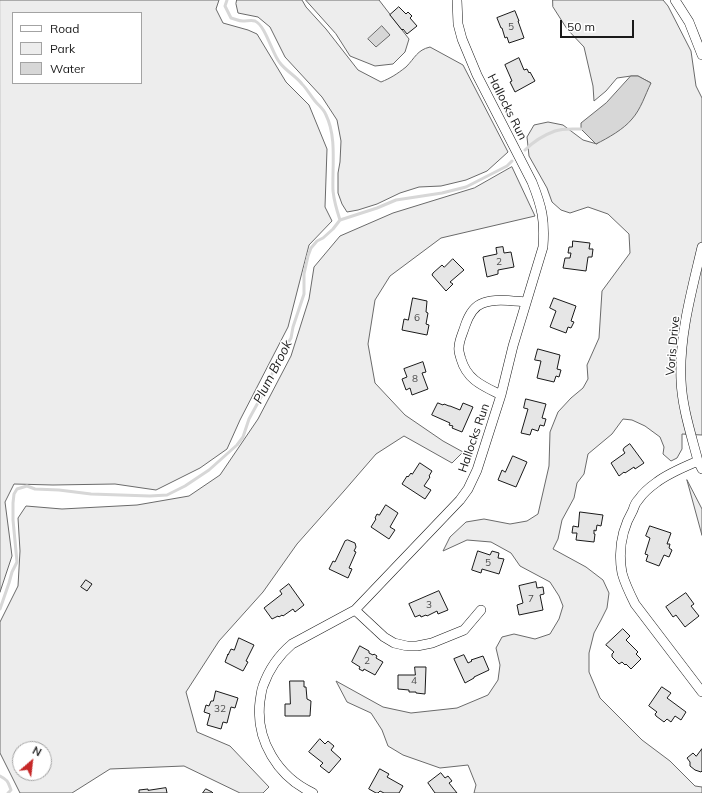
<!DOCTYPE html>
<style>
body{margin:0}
#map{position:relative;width:702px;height:793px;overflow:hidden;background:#fff;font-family:Mulish,sans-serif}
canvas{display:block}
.legend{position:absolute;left:12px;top:12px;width:130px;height:72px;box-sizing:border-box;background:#fff;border:1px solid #a3a3a3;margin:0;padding:5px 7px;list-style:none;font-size:12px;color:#1a1a1a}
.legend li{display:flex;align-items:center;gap:8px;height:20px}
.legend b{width:20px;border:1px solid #a3a3a3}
.north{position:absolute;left:12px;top:741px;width:40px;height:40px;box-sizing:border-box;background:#fff;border:1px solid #a3a3a3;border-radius:50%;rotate:28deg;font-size:11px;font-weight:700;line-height:16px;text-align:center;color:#1a1a1a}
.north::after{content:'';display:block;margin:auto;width:14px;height:18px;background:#c62828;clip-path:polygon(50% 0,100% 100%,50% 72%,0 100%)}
.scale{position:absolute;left:560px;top:20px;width:74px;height:18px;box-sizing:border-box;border:2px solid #1a1a1a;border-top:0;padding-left:5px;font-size:12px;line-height:14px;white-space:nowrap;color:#1a1a1a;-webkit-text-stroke:3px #fff;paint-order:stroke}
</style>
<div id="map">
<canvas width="702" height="793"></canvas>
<ul class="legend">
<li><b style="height:5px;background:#fff"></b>Road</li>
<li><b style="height:11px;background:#ededed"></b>Park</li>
<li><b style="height:11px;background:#d7d7d7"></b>Water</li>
</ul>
<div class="north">N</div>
<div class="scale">50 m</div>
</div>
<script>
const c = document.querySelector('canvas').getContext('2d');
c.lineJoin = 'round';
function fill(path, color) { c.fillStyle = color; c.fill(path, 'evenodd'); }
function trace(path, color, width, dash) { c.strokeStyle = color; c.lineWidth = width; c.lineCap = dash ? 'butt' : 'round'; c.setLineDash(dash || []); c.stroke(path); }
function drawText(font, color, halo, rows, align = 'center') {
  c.font = font + ' Mulish,sans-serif'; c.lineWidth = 3; c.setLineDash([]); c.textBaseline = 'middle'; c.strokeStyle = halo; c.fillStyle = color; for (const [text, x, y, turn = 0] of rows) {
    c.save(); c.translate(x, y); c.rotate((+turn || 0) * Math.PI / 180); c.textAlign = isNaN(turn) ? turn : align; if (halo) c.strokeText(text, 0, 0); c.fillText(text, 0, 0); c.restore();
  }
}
const green = new Path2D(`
 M0,0h219l-3,9 7,14 25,7 9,4 29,48 23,23 18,44 -2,58 7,14 -23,24 -21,82 -48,93 -13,29 -27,19 -44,22 -41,-6 -62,1 -39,-1 -9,18 7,54 -12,36zM13,13h128v70h-128z
 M237,0h65l4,7 20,22 32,41 23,12c10,-4 16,-8 25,-15 9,-9 11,-17 24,-20l33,18 45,87 -21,19 -21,9 -25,6 -22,1 -19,6 -23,11 -19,6 -11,2 -5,-8 -4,-11v-20l2,-11 1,-21 -4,-21 -15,-23 -37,-40 -15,-30 -12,-10 -20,-4 -2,-9z
 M306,0h73l30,39 -4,13 -12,12 -18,2 -25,-10 -14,-22z
 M553,0h110l5,6 23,45 5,35 6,12v337l-20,-1v15l-5,9 -6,3 -8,-7 1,-7 -4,-10 -15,-11 -13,-6 -9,-1 -11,15 -24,20 -4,20 -7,9 -3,15 -12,22 -4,19 -5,10 33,18 17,13 6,13 -2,15 -6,12 -7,13 -5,20v19l11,26 42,42 28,21 25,25 7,1v6h-228l2,-8 -8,-20 -28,3 -37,-13 -15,-9 -6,-16 -11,-17 -24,-11 -11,-21 47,26 28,6 46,-5 31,-13 10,-15 2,-15 -4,-17 6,-11 12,-3 21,5 15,-5 9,-15 4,-13 -4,-10 -9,-14 -30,-16 -9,-13 -20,-11 -24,-2 -24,11 7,-14 16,-15 18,-3 26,5 17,-3 11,-7 11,-48 1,-34 8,-20 13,-14 12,-10 5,-9 -1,-14 12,-27 3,-47 28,-38 -1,-19 -21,-20 -20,-7 -18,6 -9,-3 -9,-8 -5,-14 -18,-32 -2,-19 7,-12 14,-3 15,3 20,15 14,4 54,-61 -13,-7h-7l-14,2 -11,13 -12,10 -1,-15 -9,-39 -17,-18 -14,-22z
 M512,167l23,49 -94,22 -51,38 -15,24 -7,44 7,39 30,32 38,26 20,11 -11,11 -48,-27 -28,18 -32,37 -47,53 -34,48 -44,49 -33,51 11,40 33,14 39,41 -6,6h-23l-56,-27 -74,3 -38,24h-52l-20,-40v-131l18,-36 2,-35 -2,-33 8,-12 36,3 75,-4 52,-9 31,-21 38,-56 33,-63 18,-57 5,-32 26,-31 53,-23 81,-25zM20,749h24v24h-24z
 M687,480l15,29v26z`);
fill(green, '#ededed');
trace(green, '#6a6a6a', 1);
const water = new Path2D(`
 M382,26l8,9 -14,12 -8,-8z
 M631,76h7l13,7c-6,12 -10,26 -19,36 -8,10 -24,19 -36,25l-15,-15v-6l25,-20z`);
fill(water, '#d7d7d7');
trace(water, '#6a6a6a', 1);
trace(new Path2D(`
 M525,150c8,-8 19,-15 30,-19 8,-3 18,-2 26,-2
 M340,220l37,-12 19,-8 46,-7 24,-6 41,-21 5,-5
 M0,609l9,-26 3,-11 5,-10 -4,-42v-17l1,-9 3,-5 10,-3 8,3 24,1 32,4 59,2 17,-1 18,-9 24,-16 28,-25 6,-8 6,-18 17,-31 12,-28 13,-22 2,-11 11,-33v-20l4,-18 3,-8 6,-7 6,-3 10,-9 7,-9c-3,-9 -6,-20 -7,-29 -1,-24 4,-54 -7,-76 -2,-6 -7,-9 -11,-14 -5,-6 -8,-12 -13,-17 -6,-8 -16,-13 -22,-21 -8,-9 -14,-37 -25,-42 -3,-1 -8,0 -12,0 -4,0 -8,-2 -12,-3l-6,-12 2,-6
 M0,776c8,4 8,6 11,14l-3,3`), '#d7d7d7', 3);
const building = new Path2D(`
 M399,7l7,7 2,-2 4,4 -2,2 7,8 -10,8 -4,-5 -1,1 -12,-15z
 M515,11l4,10h-1l6,17 -15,5 -2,-6 -2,1 -3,-10h-1l-4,-10z
 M519,58l5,12 3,-1 2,4 1,-1 5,9 -20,11 -5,-10 2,-1 -7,-16z
 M573,241l17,2 -1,6h4l-1,8h-4l-2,14 -23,-3 2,-10h5l1,-5h-3l1,-6h3z
 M503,247l1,6 7,-1 3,15 -16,3v4l-11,3 -4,-20 14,-3 -1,-6z
 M453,259l11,11 -14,12 3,2 -7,7 -14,-16 1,-2 9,-8 2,2z
 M413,298l14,3 -1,11 2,1 -2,11 3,1 -2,10 -25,-5 2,-11 4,1z
 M554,298l22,8 -5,15 3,1 -3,6 -3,-1 -2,6 -16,-6 6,-16 -6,-3z
 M538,349l22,6 -3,14 4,1 -2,7 -3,-1 -2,6 -17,-4 4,-17 -6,-1z
 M423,362l3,10 -4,1 6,16 -16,6 -2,-7 -4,2 -4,-11 5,-2 -3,-8z
 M526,399l20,5 -4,14 4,1 -2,7 -4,-1 -2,6 -6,-2 -2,6 -9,-2 7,-24 -4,-1z
 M438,403l5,2 1,-1 5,2h1l10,4 3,-7 10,4 -11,25 -10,-4 1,-2 -4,-1 1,-2 -18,-8z
 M630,444l14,19 -9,6 -1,-2 -9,6 -1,-1 -5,4 -8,-13 14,-10 -2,-3 1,-2z
 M513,456l14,6 -11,25 -18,-7 4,-10 3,2z
 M420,463l12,8 -3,5 1,1 -6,9 7,4 -6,9 -23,-15 5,-8 1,1 3,-4 1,1z
 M386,505l12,8 -8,14 5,3 -6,9 -18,-12 5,-8 -1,-1 2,-4 2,1z
 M580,512l23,3 -2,11 -4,-1 -1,6 -2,-1v4h1l-1,8 -18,-2 1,-7h-5l1,-7 5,1z
 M650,526l21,7 -4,11h3l-1,4 3,2 -3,7 -5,-2 -5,11 -13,-5 2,-6 -3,-1 5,-16 -4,-2z
 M348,540l7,3 1,4 -2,4 2,1 -7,16 3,1 -4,9 -19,-9 4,-8 2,1 10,-21z
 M478,551l12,4 2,-4 7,2 -1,5 6,1 -5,15 -17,-5 -1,4 -9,-3z
 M86,580l6,4 -5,7 -6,-4z
 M536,582l1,6 6,-1 1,7 -4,1 3,15 -24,5 -2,-10 6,-2 -4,-17z
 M289,584l15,21 -9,7 -2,-3 -10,7 -1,-1 -3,2 -1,-1 -6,3 -8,-11 18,-14 -2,-3z
 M439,591l9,19 -10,4 -1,-3 -10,5 -1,-1 -5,2 -1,-2 -5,2 -6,-13z
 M686,593l8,11 -3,2 8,10 -14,11 -9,-12 -3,2 -7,-10z
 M623,629l7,7 -4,4 12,12 -2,2 5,5 -10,10 -5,-5 -1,1 -3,-3 -3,2 -7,-7v-3l2,-2 -8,-7z
 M239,638l15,7 -8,16 2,1 -5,9 -18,-9 3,-8v1l3,-6 3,1z
 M360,646l9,5v2l4,2 1,-1 3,2 -1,2 7,4 -8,13 -11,-6 -1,2 -4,-2 1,-2 -8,-5z
 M464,655l4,8 4,-2 -1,-1 12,-4 6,14 -15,7v1l-9,5 -11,-24z
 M415,667h11l-1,27 -9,-1v-1h-7v-2l-11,-1v-14h17z
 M290,681h14v6h2l1,12 4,2 -1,15h-25v-12h5z
 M662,687l9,6 -4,5 19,14 -5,8 -6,-4 -4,6 -4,-3 -3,3 -8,-6 -1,-2 2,-2 -8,-6z
 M216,691l22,7 -3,10 -4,-1 -4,16 -4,-1 -2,7 -14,-4 3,-11 -6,-2 2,-7 3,1 2,-5h2z
 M320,739l5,5 3,-3 6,5 -3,4 10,9 -12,14 -9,-7 3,-3 -14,-11z
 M702,749v22l-1,1 -6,-2 -5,-4v-4l-3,-4 6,-5 3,3z
 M380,769l9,5 -2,3 16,9 -4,7h-15l-4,-2 -2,2h-2l-7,-4z
 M441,773l4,5 3,-2 4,5 -3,2 8,10h-22l-7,-10z
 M166,788l1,5h-28v-3l9,-1v1z
 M206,789l6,3 1,1h-10z`);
fill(building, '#e6e6e6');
trace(building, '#1a1a1a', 1);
const street = new Path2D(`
 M675,0l14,22 13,33
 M702,247c-10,43 -23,88 -21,133 1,27 10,54 17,81l4,8
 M501,395c-18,-9 -34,-15 -40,-36 -1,-4 -3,-8 -2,-12 0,-7 4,-14 6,-21 3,-9 9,-20 18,-23 13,-5 30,-2 43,-1
 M698,461c-14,6 -29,12 -41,21 -7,5 -14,11 -18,17 -3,3 -5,7 -6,11 -11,19 -15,41 -11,63 3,11 8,21 13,31l67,88
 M355,610l29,27 10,6 13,3h10l15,-3 32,-13 17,-20
 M313,793c-35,-16 -58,-53 -53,-92 1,-5 1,-10 3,-15 6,-17 16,-31 29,-42l63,-34 105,-110 8,-11 9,-19 24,-75 12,-49 30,-99c2,-27 -1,-40 -11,-65l-55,-107 -15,-36 -4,-15 -1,-24`);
trace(street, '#1a1a1a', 10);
trace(street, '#fff', 9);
drawText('10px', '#4d4d4d', null, [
 ["5",511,27],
 ["2",499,262],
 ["6",417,318],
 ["8",415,379],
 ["5",488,563],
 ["7",531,599],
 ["3",429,605],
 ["2",367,661],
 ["4",414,681],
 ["32",220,709]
]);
drawText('12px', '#1a1a1a', '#fff', [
 ["Hallocks Run",507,107,63],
 ["Voris Drive",673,346,-85],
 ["Hallocks Run",474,438,-71]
]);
drawText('italic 13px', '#1a1a1a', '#fff', [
 ["Plum Brook",273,372,-63]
]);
</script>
